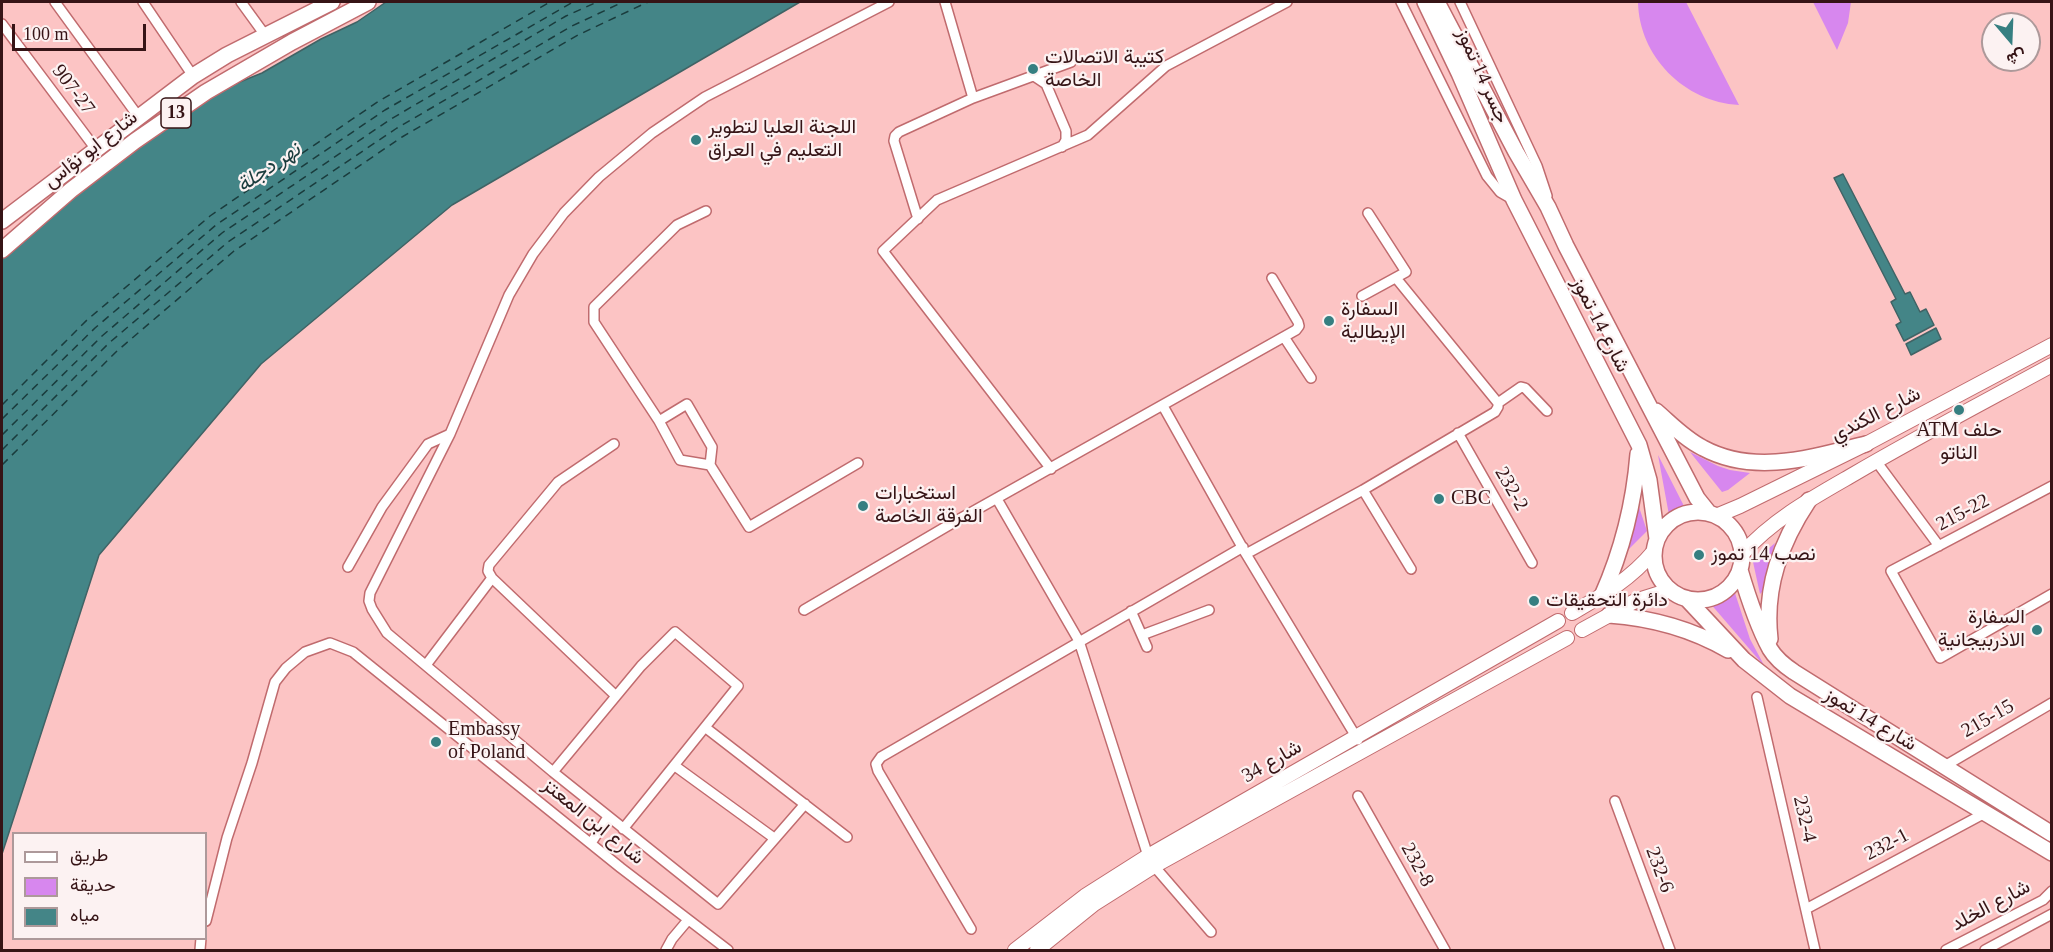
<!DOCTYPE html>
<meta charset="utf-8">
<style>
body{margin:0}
#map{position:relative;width:2053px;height:952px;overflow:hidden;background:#fcc4c4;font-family:"Times New Roman",Vazirmatn,serif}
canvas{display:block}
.frame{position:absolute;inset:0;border:3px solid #361416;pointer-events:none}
.legend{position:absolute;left:12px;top:832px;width:195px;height:108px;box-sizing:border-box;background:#fcf2f2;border:2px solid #ad999a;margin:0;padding:8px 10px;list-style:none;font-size:18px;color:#361416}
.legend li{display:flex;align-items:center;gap:12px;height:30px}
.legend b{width:30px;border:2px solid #ad999a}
.north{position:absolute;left:1981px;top:12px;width:60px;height:60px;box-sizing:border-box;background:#fcf2f2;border:2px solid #ad999a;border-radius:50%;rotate:161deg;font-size:16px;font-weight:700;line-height:24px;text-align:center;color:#361416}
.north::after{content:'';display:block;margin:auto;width:21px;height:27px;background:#367f81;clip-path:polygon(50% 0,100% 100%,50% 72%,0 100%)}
.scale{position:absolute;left:12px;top:24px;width:134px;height:27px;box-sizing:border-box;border:3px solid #361416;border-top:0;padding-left:8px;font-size:18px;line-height:21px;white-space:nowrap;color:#361416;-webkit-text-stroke:4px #fcf2f2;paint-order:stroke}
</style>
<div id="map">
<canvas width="2053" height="952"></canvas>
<div class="frame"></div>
<ul class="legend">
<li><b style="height:8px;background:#fff"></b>طريق</li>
<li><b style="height:16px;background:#d787ee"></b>حديقة</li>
<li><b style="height:16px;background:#448587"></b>مياه</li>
</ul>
<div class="north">ش</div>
<div class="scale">100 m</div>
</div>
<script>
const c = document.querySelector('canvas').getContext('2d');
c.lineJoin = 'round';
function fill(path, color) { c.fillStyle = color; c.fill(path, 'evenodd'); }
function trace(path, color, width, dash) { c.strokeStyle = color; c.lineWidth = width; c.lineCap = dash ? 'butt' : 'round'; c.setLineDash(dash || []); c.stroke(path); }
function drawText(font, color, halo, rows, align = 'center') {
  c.font = font + ' "Times New Roman",Vazirmatn,serif'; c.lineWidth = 4.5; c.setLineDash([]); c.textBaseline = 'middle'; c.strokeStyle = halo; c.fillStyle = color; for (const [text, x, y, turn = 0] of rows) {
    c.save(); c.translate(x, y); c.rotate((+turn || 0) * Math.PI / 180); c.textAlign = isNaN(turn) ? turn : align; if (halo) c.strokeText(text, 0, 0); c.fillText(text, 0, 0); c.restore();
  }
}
fill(new Path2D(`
 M1638,2h48l53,103c-55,-3 -100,-49 -101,-103z
 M1813,2h38l-3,21 -11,27z
 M1690,452l28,14 12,4 20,3 -22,17 -6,2z
 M1658,455l27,53 -9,2 -7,5z
 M1638,504l9,27 -24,24z
 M1775,543l-13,49 -2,2 -7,-32z
 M1733,587l17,52 15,28 -56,-65 17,-6z`), '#d787ee');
const water = new Path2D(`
 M386,2h414l-348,203 -191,159 -162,191 -97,299v-601l113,-92 105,-71 42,-17 59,-34 36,-17z
 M1843,174l62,120 5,-2 10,20 6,-3 8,16 -30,16 -8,-16 5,-3 -10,-20 5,-3 -62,-121z
 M1936,328l5,11 -30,16 -5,-11z`);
fill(water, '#448587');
trace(water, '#406365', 1.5);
trace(new Path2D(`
 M2,405l85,-85 123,-104 169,-115 171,-99
 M2,419l93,-91 121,-103 169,-115 188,-108
 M2,435l100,-99 120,-103 169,-114 175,-103 31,-14
 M2,450l107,-107 119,-101 169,-114 175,-102 51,-24
 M2,465l115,-114 117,-100 168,-114 176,-102 70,-33`), '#1a3c3d', 1.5, [8, 6]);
const street = new Path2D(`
 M55,2l83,114
 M143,2l50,74
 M241,2l24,33
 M945,2l28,96
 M1401,2l86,174 13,16 14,8
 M1460,2l77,164 10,30
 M2,24l93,124
 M1034,76l12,8 20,47v9l-4,7
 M706,211l-29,14 -83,82v15l65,99 21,39 30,5
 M918,219l-24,-78 1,-5 4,-4 74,-34 98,-36
 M1362,296l44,-24 -38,-59
 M1284,337l27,41
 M1498,403l23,-16 4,1 22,23
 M1163,406l83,148 112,186
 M659,421l28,-17 25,43 -2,18 39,62 109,-64
 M1458,433l74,130
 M614,444l-56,38 -69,83 -1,6 4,7 124,118
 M1876,461l63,85
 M1051,469l-168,-218 54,-51 151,-65 78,-69 121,-64
 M2052,486l-161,85 49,87 112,-64
 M1363,490l48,79
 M997,499l82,142 69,215 6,10 57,66
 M1246,554l117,-64 132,-78 3,-5v-4l-102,-125
 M348,567l34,-60 46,-63 22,-10
 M804,610l145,-85 347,-195 3,-4 -1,-4 -26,-44
 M1131,611l16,36
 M1142,635l67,-25
 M426,665l66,-87
 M1757,697l58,253
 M706,728l141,109
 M675,766l99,72
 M1943,767l109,-64
 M553,772l88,-106 34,-34 63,54 -115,143
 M1358,796l87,154
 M1615,801l55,149
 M805,804l-87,100 -165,-132 -166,-139 -15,-24 -3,-8 1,-8 80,-159 59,-139 24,-41 31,-41 35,-36 53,-44 53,-36 184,-95
 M591,843l17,-26
 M1806,909l179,-96
 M206,921l21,-83 25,-75 23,-81 11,-14 19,-16 25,-9 23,9 268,216 107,82
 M971,929l-93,-158 -2,-7 5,-7 362,-210
 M200,950l1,-12
 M666,950l6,-11 16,-19
 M1946,950l97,-50 9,-9
 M1985,950l67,-36`);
const secondary = new Path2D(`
 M1716,516l24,-10 126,-62 186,-99
 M1742,554c31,-35 72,-57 112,-80 65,-38 132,-73 198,-109
 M1572,613c31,-18 59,-34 82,-62
 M1582,630l53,-29 35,-11
 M1015,950l70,-54 63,-40 410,-235
 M1037,950l57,-46 60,-38 413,-228`);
const primary = new Path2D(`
 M1425,2l34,71 55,127 125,245 10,35 8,59
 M1437,2l79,150 32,55 18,39 131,252 12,15
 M2,221l191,-145 34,-21 105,-53
 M2,250l69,-60 64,-49 71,-49 86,-50 76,-40
 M1656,411c15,13 29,28 47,37 52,28 110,9 163,-4
 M1654 556a44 44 0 1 1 88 0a44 44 0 1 1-88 0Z
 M1740,570c8,27 17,55 30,79 6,10 15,17 24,23l258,162
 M1602,596c20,-45 32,-92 36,-142
 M1686,598l58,62 46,36 262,157
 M1609,615c43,3 81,13 119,35
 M1770,639c-6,-52 11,-97 39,-139`);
trace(street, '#c06b6e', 12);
trace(secondary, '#c06b6e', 16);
trace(primary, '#c06b6e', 18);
trace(street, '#fff', 9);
trace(secondary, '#fff', 14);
trace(primary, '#fff', 15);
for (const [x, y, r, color] of [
 [1033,69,6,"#367f81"],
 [696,140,6,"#367f81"],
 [1329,321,6,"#367f81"],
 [1959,410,6,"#367f81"],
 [1439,499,6,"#367f81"],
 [863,506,6,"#367f81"],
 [1699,555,6,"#367f81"],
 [1534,601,6,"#367f81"],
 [2037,630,6,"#367f81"],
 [436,742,6,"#367f81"]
]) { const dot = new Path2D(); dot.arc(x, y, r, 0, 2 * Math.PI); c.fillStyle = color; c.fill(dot); trace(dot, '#fcf2f2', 2); }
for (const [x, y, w] of [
 [176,113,30]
]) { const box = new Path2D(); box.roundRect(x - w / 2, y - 15, w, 30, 4.5); c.fillStyle = '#fcf2f2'; c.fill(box); trace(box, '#361416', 1.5); }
drawText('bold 18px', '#361416', null, [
 ["13",176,113]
]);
drawText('20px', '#361416', '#fcf2f2', [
 ["كتيبة الاتصالات",1045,58],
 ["الخاصة",1045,81],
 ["اللجنة العليا لتطوير",708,128],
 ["التعليم في العراق",708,151],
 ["السفارة",1341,310],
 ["الإيطالية",1341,333],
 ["ATM حلف",1959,431,"center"],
 ["الناتو",1959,454,"center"],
 ["استخبارات",875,494],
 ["الفرقة الخاصة",875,517],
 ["CBC",1451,499],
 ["نصب 14 تموز",1711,555],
 ["دائرة التحقيقات",1546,601],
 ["السفارة",2025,618,"right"],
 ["الاذربيجانية",2025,641,"right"],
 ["Embassy",448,730],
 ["of Poland",448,753]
], 'left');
drawText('20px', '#361416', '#fcf2f2', [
 ["جسر 14 تموز",1482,76,66],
 ["907-27",73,90,53],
 ["شارع ابو نؤاس",91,150,-38],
 ["شارع 14 تموز",1600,325,63],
 ["شارع الكندي",1876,415,-27],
 ["232-2",1511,489,60],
 ["215-22",1963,513,-28],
 ["215-15",1988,719,-30],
 ["شارع 14 تموز",1870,720,31],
 ["شارع 34",1272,762,-30],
 ["232-4",1804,819,77],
 ["شارع ابن المعتز",593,822,39],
 ["232-1",1887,845,-28],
 ["232-8",1417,865,61],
 ["232-6",1659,870,70],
 ["شارع الخلد",1991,906,-28]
]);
drawText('italic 21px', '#1a3c3d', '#fcf2f2', [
 ["نهر دجلة",269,168,-34]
]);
</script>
